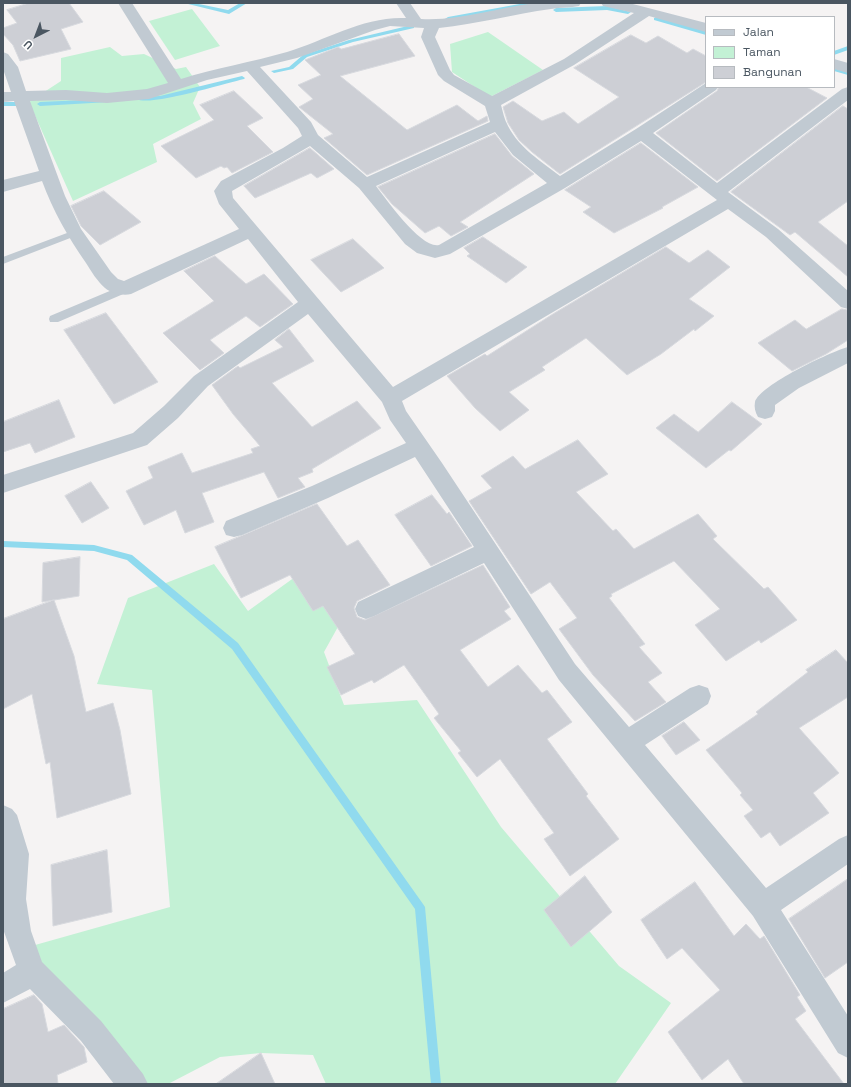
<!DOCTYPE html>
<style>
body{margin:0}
#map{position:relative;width:851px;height:1087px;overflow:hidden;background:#f5f3f3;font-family:"Space Grotesk",sans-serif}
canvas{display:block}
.frame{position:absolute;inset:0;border:4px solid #4a5661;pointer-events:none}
.legend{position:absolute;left:705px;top:16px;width:130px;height:72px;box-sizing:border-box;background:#fff;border:1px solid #b7bbc0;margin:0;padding:5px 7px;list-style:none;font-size:12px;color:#4a5661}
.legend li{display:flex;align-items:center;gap:8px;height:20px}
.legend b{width:20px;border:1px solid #b7bbc0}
.north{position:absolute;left:16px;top:16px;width:40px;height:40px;-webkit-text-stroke:3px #fff;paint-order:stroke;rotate:222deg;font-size:11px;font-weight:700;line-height:16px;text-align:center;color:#4a5661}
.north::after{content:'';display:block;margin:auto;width:14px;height:18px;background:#4a5661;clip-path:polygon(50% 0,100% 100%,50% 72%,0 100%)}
</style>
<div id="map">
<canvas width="851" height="1087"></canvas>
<div class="frame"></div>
<ul class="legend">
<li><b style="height:5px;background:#c1cad2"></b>Jalan</li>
<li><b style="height:11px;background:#c3f1d5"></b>Taman</li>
<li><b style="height:11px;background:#cdcfd5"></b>Bangunan</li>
</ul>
<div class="north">U</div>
</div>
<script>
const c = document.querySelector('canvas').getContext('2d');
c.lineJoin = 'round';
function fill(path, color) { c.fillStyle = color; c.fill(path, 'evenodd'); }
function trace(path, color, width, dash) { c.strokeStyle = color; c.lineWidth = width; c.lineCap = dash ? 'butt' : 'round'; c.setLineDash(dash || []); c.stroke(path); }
fill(new Path2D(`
 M192,9l28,37 -45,14 -26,-39z
 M488,32l55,38 -53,27 -38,-25 -2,-28z
 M110,47l12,9 22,-2 32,15 10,-2 14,20 -7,16 8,16 -48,25 4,18 -84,39 -44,-99 32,-21v-23z
 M214,564l34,47 58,-42 33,56 -15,27 20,53 73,-5 84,127 118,139 52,37 -56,81h-289l-13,-29 -52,-2 -41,4 -52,27h-32l-108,-137 142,-40 -18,-217 -55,-6 31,-86z`), '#c3f1d5');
fill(new Path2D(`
 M184,3h10l34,7 12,-7h7l-18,11z
 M525,3h11l-3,2 -85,16 -3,-2 3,-2z
 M607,6l24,6 -3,2 -21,-4 -51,2 -3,-2 3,-2z
 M656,17l50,14v4l-52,-15v-2z
 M412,25l2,1v2l-61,14 -46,15 -14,12 -19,4 -3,-2 18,-4 14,-12 46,-15z
 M848,46v4l-14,5v-4z
 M834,67l14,4v4l-14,-4z
 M242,76l3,2 -1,1c-17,4 -96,28 -107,20l3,-2 20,-1z
 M107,99l2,1v2l-69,4 -3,-2 3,-2z
 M3,102h13l3,2 -3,2h-13z
 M3,541l91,4 38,10 106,88 185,261 2,3 16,177h-10l-16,-175 -183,-260 -105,-89 -33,-9 -91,-4z`), '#90daee');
const building = new Path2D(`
 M29,3h40l14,19 -22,7 10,20 -51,12 -7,-16 -10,-11v-6l14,-5 -10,-13z
 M399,34l16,22 -75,20 67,54 50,-25 21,16 9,-5 1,5 -121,54 -43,-37 9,-4 -34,-27 14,-8 -15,-14 23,-10 -16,-15 33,-13 3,2z
 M631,35l15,8 12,-7 29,17 6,-4 13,7v26l-146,92 -28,-22 -13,-12 -11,-17 -5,-16 10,-6 29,20 22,-9 14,12 41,-27 -45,-29z
 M719,87h87l21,11 -110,83 -61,-48 61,-42z
 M234,91l29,27 -16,8 26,26 -41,21 -5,-6 -3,1 -3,-2 -25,12 -35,-32 53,-26 -14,-15z
 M843,106l5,3v92l-30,21 30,24v31l-53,-45 -5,3 -59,-43z
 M495,134l17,22 22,18 -74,48 8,5 -17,9 -12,-10 -14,7 -33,-29 -14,-17z
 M641,143l57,44 -36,20 1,1 -49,25 -31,-21 8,-5 -26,-17z
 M310,148l24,21 -17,9 -6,-5 -56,25 -11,-12z
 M104,191l37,31 -41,23 -19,-19 -10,-20z
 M483,237l44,30 -21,16 -39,-27 3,-2 -6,-6z
 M353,239l31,29 -43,24 -30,-32z
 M666,247l23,16 19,-13 22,17 -41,32 25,17 -19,15 -1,-2 -33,25 -34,21 -41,-37 -44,29 3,3 -36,22 20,18 -29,21 -25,-23 -28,-32 38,-22 2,2 66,-42z
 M215,256l31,28 18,-10 29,30 -33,23 -14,-11 -36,24 14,13 -24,17 -37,-37 51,-32 -30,-30z
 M842,309l6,1v30l-22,14 -34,17 -34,-28 37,-23 11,9z
 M106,313l52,69 -44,22 -50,-74z
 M289,329l25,32 -42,22 40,44 45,-26 24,27 -69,41 1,3 -15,6 7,9 -27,11 -14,-26 -62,21 12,29 -29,11 -9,-23 -32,15 -18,-34 27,-13 -5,-11 34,-14 10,20 61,-20 -2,-4 9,-3 -27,-32 -21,-29 26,-19 2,2 43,-21 -8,-7z
 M59,400l16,37 -40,16 -5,-10 -27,9v-30z
 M732,402l30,22 -31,27 -2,-1 -23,18 -50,-40 18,-14 24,18z
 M578,440l30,34 -32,18 37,39 3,-2 18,20 64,-35 19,22 -4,3 51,50 4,-2 29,33 -36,23 -2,-3 -33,21 -31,-36 25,-16 -46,-48 -63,33 1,2 -3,2 36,46 -6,3 23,26 -14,9 18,20 -31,19 -42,-46 -34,-46 18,-11 -27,-36 -19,12 -62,-93 23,-13 -11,-12 32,-20 12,13z
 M91,482l18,26 -27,15 -17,-27z
 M432,495l15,19 2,-2 23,34 -41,20 -36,-51z
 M317,504l30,42 11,-6 32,45 -33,16 -3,7 3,9 8,3 118,-55 27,42 -6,4 7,8 -51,31 28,37 30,-22 24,28 5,-3 25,32 -25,17 41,55 -2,2 33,43 -49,37 -26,-37 10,-6 -54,-74 -23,18 -19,-24 3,-2 -27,-33 5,-4 -35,-49 -30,18 -2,-3 -31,15 -14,-28 28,-13 -32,-48 -10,5 -23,-36 -49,23 -26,-51z
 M80,557l-1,39 -37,6 1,-39z
 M54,600l20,56 12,56 27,-9 7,27 11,64 -74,24 -7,-56 -4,2 -14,-70 -29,15v-90z
 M836,650l12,13v34l-49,31 40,45 -26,20 16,20 -49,33 -10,-14 -9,6 -17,-22 9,-6 -13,-15 2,-2 -36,-43 52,-36 -2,-2 52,-40 -2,-2z
 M684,722l16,18 -24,15 -14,-19z
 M107,850l5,62 -59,14 -2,-61z
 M585,876l27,36 -41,35 -27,-37z
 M848,879v83l-23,16 -36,-59z
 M695,882l39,54 12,-12 14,15 4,-3 36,59 -3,2 9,14 -11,8 49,65h-100l-16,-25 -26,21 -34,-48 52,-42 -38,-42 -15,11 -26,-39z
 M34,995l8,9 6,28 16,-7 20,22 3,15 -30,13 1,9h-55v-75z
 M261,1053l14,31h-59z`);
fill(building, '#cdcfd5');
trace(building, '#d7d9de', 1);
fill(new Path2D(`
 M75,230l3,1 2,2 -2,2 -75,29v-7z
 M124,285l4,1 1,3 -1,3 -70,30h-8l-1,-3 1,-3z`), '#c1cad2');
fill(new Path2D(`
 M118,3h14l49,76c35,-11 71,-17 106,-27 39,-12 77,-36 119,-34l-10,-15h14l11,16c39,2 75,-11 114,-16 15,-2 31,0 46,0l-2,3c-9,2 -18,1 -28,3 -37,5 -74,15 -112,19l-4,9 15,33 4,5 38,21 72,-37 70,-46 -31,-7 -2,-3h28l77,20v9l-57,-16 -75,49 -73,40c2,7 3,14 7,21 11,22 33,35 52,50l76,-47 70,-46v4h12l-2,3 -63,43 64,50 125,-94 6,-2v13l-120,92 50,37 70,62v18l-7,-2 -75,-70 -38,-28 -326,192 4,10 36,52 133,201 54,63 61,-39 9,-3 9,3 3,8 -3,8 -63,41 121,143 73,-49 9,-4v29l-67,46 67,106v42l-10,-5 -85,-137 -194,-236 -75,-117 -110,53 -8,3 -8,-3 -3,-7 3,-7 116,-55 -59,-90 -87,41 -86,37 -8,2 -8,-2 -3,-7 3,-7 86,-35 94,-43 -16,-23 -8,-18 -74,-88 -100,72 -30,32 -31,27 -144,48v-18l130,-42 31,-27 30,-30 104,-74 -50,-63 -117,55c-9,2 -20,-1 -26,-6 -8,-7 -14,-17 -19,-25 -18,-26 -33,-52 -44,-82l-39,11v-12l36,-9 -25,-70 -11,1v-10h8l-8,-23v-17l5,2 10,13 8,24 40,-1 41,3 40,-4 21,-6zM390,26l34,2 -3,9 17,38 6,6 41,25 5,16 -123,55 -49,-42 -7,-13 -51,-55 37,-9 78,-28zM247,71l51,57 4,8 -19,12 -62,33 -7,10 5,13 20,25 -115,52 -6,-2 -7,-7 -30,-43 -16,-33 -35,-95 36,-1 41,3 42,-4 58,-19zM495,132l18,23 34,28 -108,62c-18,4 -52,-45 -63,-59zM641,141l76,59 -324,187 -160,-189 -1,-7 78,-45 49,42 46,56 12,9 18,5 15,-4 115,-66z
 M834,59l14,4v10l-14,-4z
 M848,347v16l-49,25 -24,17v6l-3,6 -7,2 -7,-2c-3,-5 -4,-10 -3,-15 5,-17 75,-50 93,-55z
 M3,805l9,4 5,6 12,39 -3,45 5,32 11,31 59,59 42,53 5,10h-34l-33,-43 -51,-52 -27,14v-30l13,-8 -13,-36z`), '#c1cad2');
</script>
